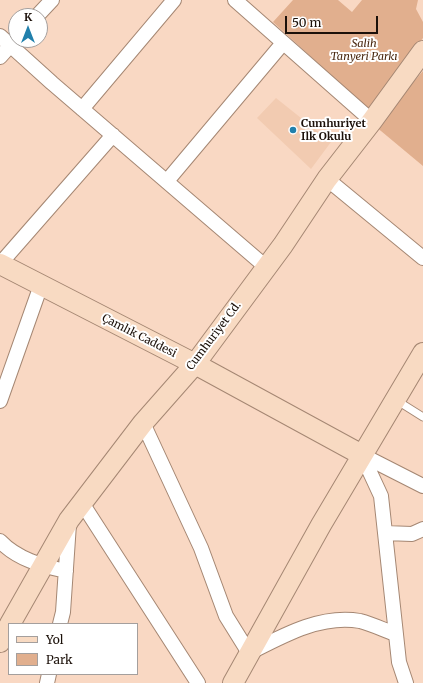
<!DOCTYPE html>
<meta charset="utf-8">
<style>
body{margin:0}
#map{position:relative;width:423px;height:683px;overflow:hidden;background:#f9d8c3;font-family:Merriweather,serif}
canvas{display:block}
.legend{position:absolute;left:8px;top:623px;width:130px;height:52px;box-sizing:border-box;background:#fff;border:1px solid #a49f9d;margin:0;padding:5px 7px;list-style:none;font-size:12px;color:#1b1009}
.legend li{display:flex;align-items:center;gap:8px;height:20px}
.legend b{width:20px;border:1px solid #a49f9d}
.north{position:absolute;left:8px;top:8px;width:40px;height:40px;box-sizing:border-box;background:#fff;border:1px solid #a49f9d;border-radius:50%;rotate:0deg;font-size:11px;font-weight:700;line-height:16px;text-align:center;color:#1b1009}
.north::after{content:'';display:block;margin:auto;width:14px;height:18px;background:#2180ac;clip-path:polygon(50% 0,100% 100%,50% 72%,0 100%)}
.scale{position:absolute;left:285px;top:16px;width:93px;height:18px;box-sizing:border-box;border:2px solid #1b1009;border-top:0;padding-left:5px;font-size:12px;line-height:14px;white-space:nowrap;color:#1b1009;-webkit-text-stroke:3px #fff;paint-order:stroke}
</style>
<div id="map">
<canvas width="423" height="683"></canvas>
<ul class="legend">
<li><b style="height:5px;background:#f8dac2"></b>Yol</li>
<li><b style="height:11px;background:#e1af8e"></b>Park</li>
</ul>
<div class="north">K</div>
<div class="scale">50 m</div>
</div>
<script>
const c = document.querySelector('canvas').getContext('2d');
c.lineJoin = 'round';
function fill(path, color) { c.fillStyle = color; c.fill(path, 'evenodd'); }
function trace(path, color, width, dash) { c.strokeStyle = color; c.lineWidth = width; c.lineCap = dash ? 'butt' : 'round'; c.setLineDash(dash || []); c.stroke(path); }
function drawText(font, color, halo, rows, align = 'center') {
  c.font = font + ' Merriweather,serif'; c.lineWidth = 4; c.setLineDash([]); c.textBaseline = 'middle'; c.strokeStyle = halo; c.fillStyle = color; for (const [text, x, y, turn = 0] of rows) {
    c.save(); c.translate(x, y); c.rotate((+turn || 0) * Math.PI / 180); c.textAlign = isNaN(turn) ? turn : align; if (halo) c.strokeText(text, 0, 0); c.fillText(text, 0, 0); c.restore();
  }
}
fill(new Path2D(`
 M276,98l55,44 -20,27 -54,-51z`), '#f2cbb1');
fill(new Path2D(`
 M293,0h45l14,12 10,-12h56l-2,9 7,13v16l-54,72 -96,-88z
 M423,71v95l-48,-40z`), '#e1af8e');
const lane = new Path2D(`
 M396,400l27,17`);
const street = new Path2D(`
 M235,0l137,121
 M37,16l15,-16
 M0,36l52,47 214,184
 M0,57l16,-18
 M82,109l92,-109
 M327,179l96,79
 M167,181l116,-138
 M0,264l113,-129
 M0,401l41,-116
 M143,423l58,125 25,68 23,37c33,-17 72,-39 111,-32 12,3 24,9 35,13
 M362,455l19,41 18,166 7,21
 M362,455l61,31
 M82,503l116,180
 M385,533l27,1 11,-5
 M0,541c17,18 42,25 66,30
 M60,624l3,-12 6,-88
 M47,683l2,-9`);
const secondary = new Path2D(`
 M0,264l195,100 167,91
 M10,624l59,-104 74,-97 52,-59 88,-119 44,-66 45,-58 51,-70
 M0,642l9,-16
 M233,683l88,-158 102,-172`);
trace(lane, '#a58773', 9);
trace(street, '#a58773', 16);
trace(secondary, '#a58773', 22);
trace(lane, '#fff', 7);
trace(street, '#fff', 14);
trace(secondary, '#f8dac2', 20);
for (const [x, y, r, color] of [
 [293,130,4,"#2180ac"]
]) { const dot = new Path2D(); dot.arc(x, y, r, 0, 2 * Math.PI); c.fillStyle = color; c.fill(dot); trace(dot, '#fff', 1.5); }
drawText('italic 11px', '#492810', '#fff', [
 ["Salih",364,44],
 ["Tanyeri Parkı",364,57]
]);
drawText('bold 11px', '#1b1009', '#fff', [
 ["Cumhuriyet",301,124],
 ["Ilk Okulu",301,137]
], 'left');
drawText('11px', '#1b1009', '#fff', [
 ["Çamlık Caddesi",139,336,27],
 ["Cumhuriyet Cd.",214,336,-53]
]);
</script>
